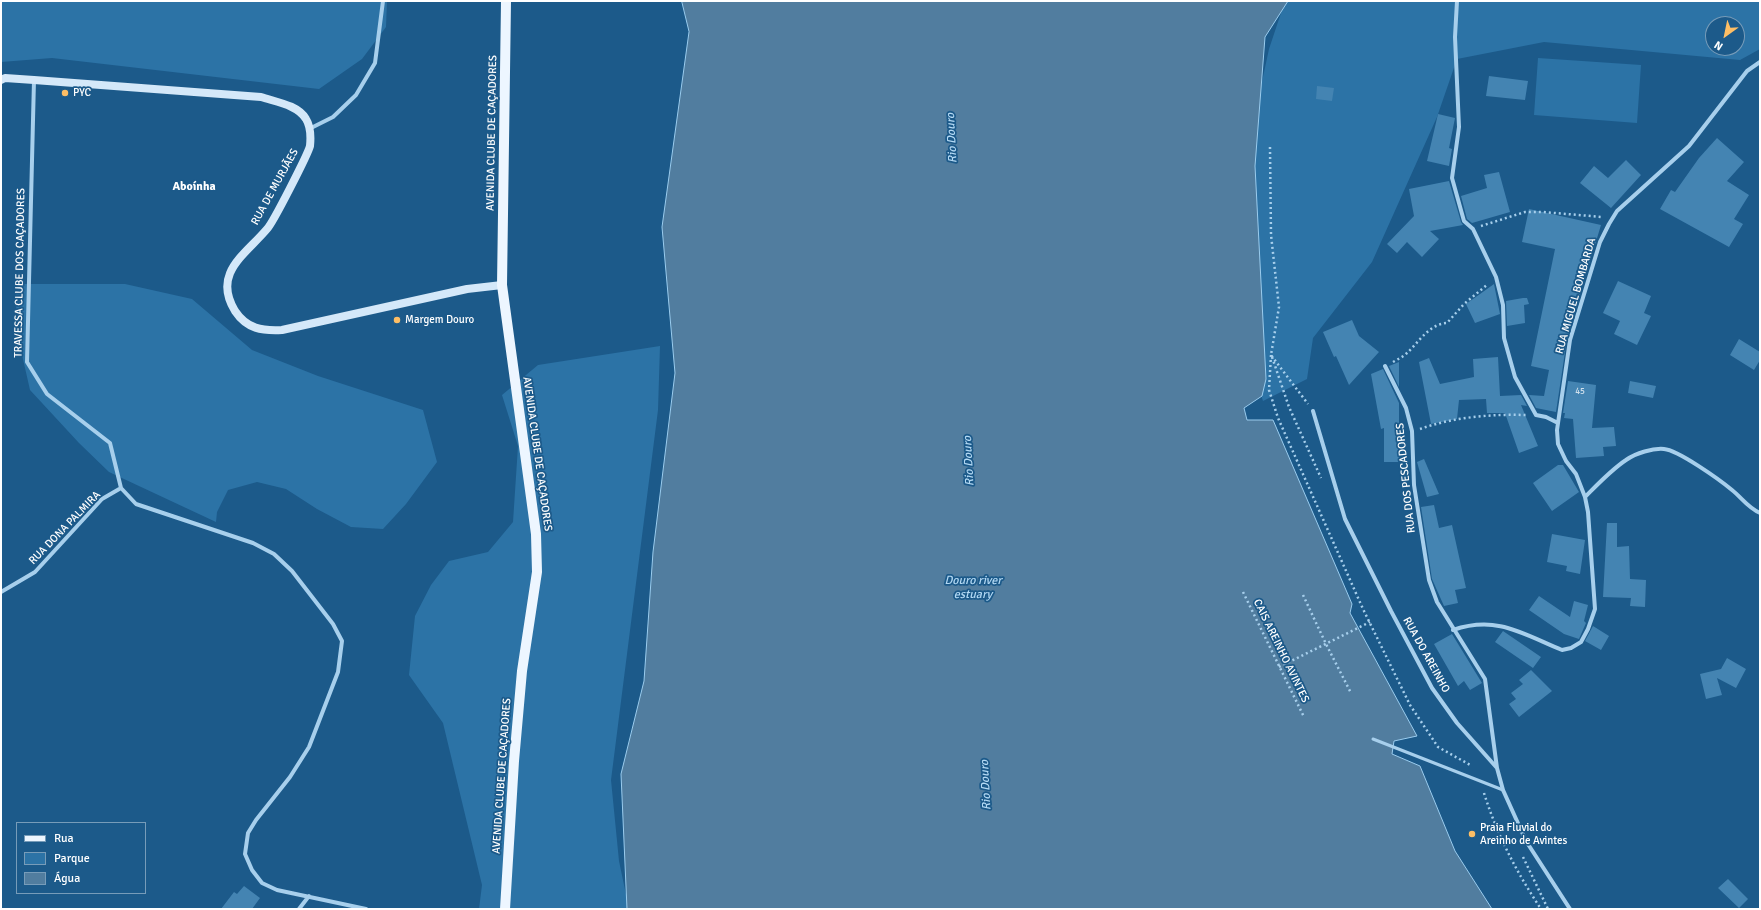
<!DOCTYPE html>
<meta charset="utf-8">
<style>
body{margin:0}
#map{position:relative;width:1761px;height:910px;overflow:hidden;background:#1c5a8a;font-family:Signika,sans-serif}
canvas{display:block}
.frame{position:absolute;inset:0;border:2px solid #fff;pointer-events:none}
.legend{position:absolute;left:16px;top:822px;width:130px;height:72px;box-sizing:border-box;background:#1c5a8a;border:1px solid #779cb9;margin:0;padding:5px 7px;list-style:none;font-size:12px;color:#fff}
.legend li{display:flex;align-items:center;gap:8px;height:20px}
.legend b{width:20px;border:1px solid #779cb9}
.north{position:absolute;left:1705px;top:16px;width:40px;height:40px;box-sizing:border-box;background:#1c5a8a;border:1px solid #779cb9;border-radius:50%;rotate:213deg;font-size:11px;font-weight:700;line-height:16px;text-align:center;color:#fff}
.north::after{content:'';display:block;margin:auto;width:14px;height:18px;background:#fdbe65;clip-path:polygon(50% 0,100% 100%,50% 72%,0 100%)}
</style>
<div id="map">
<canvas width="1761" height="910"></canvas>
<div class="frame"></div>
<ul class="legend">
<li><b style="height:5px;background:#edf6ff"></b>Rua</li>
<li><b style="height:11px;background:#2c73a6"></b>Parque</li>
<li><b style="height:11px;background:#517d9f"></b>Água</li>
</ul>
<div class="north">N</div>
</div>
<script>
const c = document.querySelector('canvas').getContext('2d');
c.lineJoin = 'round';
function fill(path, color) { c.fillStyle = color; c.fill(path, 'evenodd'); }
function trace(path, color, width, dash) { c.strokeStyle = color; c.lineWidth = width; c.lineCap = dash ? 'butt' : 'round'; c.setLineDash(dash || []); c.stroke(path); }
function drawText(font, color, halo, rows, align = 'center') {
  c.font = font + ' Signika,sans-serif'; c.lineWidth = 3.5; c.setLineDash([]); c.textBaseline = 'middle'; c.strokeStyle = halo; c.fillStyle = color; for (const [text, x, y, turn = 0] of rows) {
    c.save(); c.translate(x, y); c.rotate((+turn || 0) * Math.PI / 180); c.textAlign = isNaN(turn) ? turn : align; if (halo) c.strokeText(text, 0, 0); c.fillText(text, 0, 0); c.restore();
  }
}
fill(new Path2D(`
 M1,1h386l-1,26 -24,32 -43,30 -267,-31 -51,4z
 M1285,1h475v48l-20,11 -196,-18 -87,17 -20,58 -65,145 -59,76 -6,41 -44,22 -3,-9 -13,-276 10,-11 12,-56zM1713,24h24v24h-24z
 M1538,58l103,7 -4,58 -103,-8z
 M15,284h110l67,15 60,51 66,26 105,34 14,52 -31,42 -23,25 -32,-2 -34,-18 -31,-20 -29,-7 -29,8 -11,22 -1,10 -107,-50 -30,-29 -49,-53 -12,-53z
 M660,346l-2,64 -47,370 8,81 10,48h-150l3,-24 -39,-162 -34,-48 6,-59 16,-31 18,-24 39,-9 25,-30 5,-76 -16,-51 36,-30z`), '#2c73a6');
const water = new Path2D(`
 M682,1h606l-23,36 -10,129 11,213 -4,17 -18,12 3,12h26l79,184 -2,9 67,123 -23,5 -2,13 28,12 35,85 37,58h-865l-6,-135 23,-93 9,-129 22,-179 -13,-146 27,-195z`);
fill(water, '#517d9f');
trace(water, '#9accee', 1);
fill(new Path2D(`
 M1489,76l39,5 -3,19 -39,-4z
 M1317,86l17,2 -2,13 -16,-2z
 M1438,114l17,4 -6,30 3,1 -3,17 -22,-5z
 M1717,138l27,24 -17,19 22,14 -15,24 9,5 -14,23 -69,-38 11,-19 4,2 24,-34z
 M1626,160l15,15 -30,33 -31,-25 14,-17 14,12z
 M1499,172l11,40 -38,11 -5,-4 -6,-23 26,-8 -3,-13z
 M1449,181l12,41 2,3 -33,6 9,8 -17,18 -15,-15 -10,11 -10,-9 27,-28 -5,-27z
 M1529,209l72,16 -13,43 -2,-1 -6,28 -13,44 -11,73 -20,-4 -7,-13 15,1 5,-26 -18,-4 24,-117 -33,-7z
 M1618,281l33,15 -7,17 7,3 -14,29 -23,-11 6,-13 -17,-8z
 M1494,284l6,30 -25,9 -9,-19z
 M1523,298h4l2,6 -5,1 1,18 -18,3 -1,-25z
 M1352,320l7,16 20,16 -30,33 -13,-29 -2,1 -11,-25z
 M1739,339l21,13v8l-6,10 -24,-15z
 M1498,357l2,39 21,-1 6,11 -6,-1 17,41 -19,7 -14,-40h-18l-1,-14 -27,1 -2,19 -26,5 -12,-62 10,-4 11,26 34,-7 -1,-18z
 M1399,362v25l-10,-21z
 M1383,369l16,34v59h-15v-34l-3,1 -10,-55z
 M1568,381l28,4 -4,43 22,-1 2,19 -13,1 1,9 -28,2 -3,-39 -9,-1 1,-5h-2z
 M1630,381l26,5 -3,12 -25,-5z
 M1424,459l15,35 -12,3 -10,-35z
 M1558,465h5l16,27 -27,19 -19,-28z
 M1434,505l5,23 13,-3 14,63 -11,2 3,13 -14,3 -12,-27 -11,-72z
 M1607,523h10v24l12,-1 1,33 16,1 -1,27 -15,-1 1,-8 -28,-1z
 M1552,534l33,6 -5,34 -14,-3 1,-5 -20,-4z
 M1539,596l31,21 4,-16 14,4 -4,16 2,2 -7,16 -15,-5 -35,-24z
 M1593,626l16,10 -8,14 -16,-9z
 M1503,631l38,26 -8,11 -38,-26z
 M1452,634l30,49 -12,7 -6,-9 -6,5 -24,-42z
 M1727,658l19,11 -10,19 -19,-10 5,17 -16,4 -6,-25 21,-5z
 M1531,670l21,21 -33,26 -10,-13 7,-5 -5,-6 12,-9 -4,-4z
 M1728,879l20,20 -9,9 -21,-20z
 M244,886l16,12 -8,11h-31l13,-17 3,2z`), '#4484b2');
trace(new Path2D(`
 M1270,147l1,88 8,72 -8,48 37,49
 M1481,226l44,-14h18l59,5
 M1271,355l-2,35 9,28 85,191 47,96 28,42 34,19
 M1272,357l17,50 32,71
 M1393,362c5,-3 10,-5 14,-9 12,-11 22,-29 40,-30l17,-19 24,-20
 M1420,429c33,-12 72,-15 106,-14
 M1243,592l61,125
 M1303,595l23,49 25,49
 M1279,667l91,-45
 M1484,793c13,42 33,80 57,116
 M1523,857l25,52`), '#a7cfec', 2.5, [2, 3]);
trace(new Path2D(`
 M1373,739l130,51`), '#a7cfec', 3);
trace(new Path2D(`
 M1457,1l-2,36 4,90 -7,51 12,43 9,8 23,48 7,28 1,33 11,39 21,38 10,2 12,6
 M34,80l-7,282 20,32 63,49 11,45 15,16 117,39 21,11 18,17 41,53 9,17 -4,31 -29,75 -19,30 -34,43 -8,13 -3,21 7,16 10,13 15,7 89,19
 M311,128l22,-11 23,-22 19,-32 8,-62
 M1385,366l21,42 6,23 2,54 15,95 8,22 48,77 12,89
 M1313,411l32,108 46,92 41,77 25,35 40,45 6,22 23,51 44,68
 M1585,497c13,-13 26,-27 41,-37 10,-7 27,-12 38,-11 14,1 56,31 68,41 10,8 16,18 28,23
 M1,592l34,-20 67,-73 19,-11
 M1453,630c44,-15 70,4 109,20l9,-2 10,-6 7,-13 7,-20 -7,-97 -3,-15 -9,-23 -10,-13 -8,-17 -1,-14 13,-90 30,-98 9,-18 8,-13 72,-65 58,-75 13,-9
 M299,909l10,-13`), '#a7cfec', 4);
trace(new Path2D(`
 M1,80l4,-2 29,2 227,17c15,5 37,8 45,22 5,8 5,17 4,27 -2,8 -37,77 -43,83 -22,26 -55,44 -32,82 12,18 27,20 47,19l185,-41 35,-4`), '#d4e8f9', 8);
trace(new Path2D(`
 M505,909l9,-148 8,-90 15,-99 -1,-38 -34,-249 4,-284`), '#edf6ff', 10);
for (const [x, y, r, color] of [
 [65,93,4,"#fdbe65"],
 [397,320,4,"#fdbe65"],
 [1472,834,4,"#fdbe65"]
]) { const dot = new Path2D(); dot.arc(x, y, r, 0, 2 * Math.PI); c.fillStyle = color; c.fill(dot); trace(dot, '#1c5a8a', 1.5); }
drawText('9px', '#d0e0ec', null, [
 ["45",1580,392]
]);
drawText('11px', '#fff', '#1c5a8a', [
 ["PYC",73,93],
 ["Margem Douro",405,320],
 ["Praia Fluvial do",1480,828],
 ["Areinho de Avintes",1480,841]
], 'left');
drawText('11px', '#fff', '#1c5a8a', [
 ["AVENIDA CLUBE DE CAÇADORES",492,133,-89],
 ["RUA DE MURJÃES",275,187,-61],
 ["TRAVESSA CLUBE DOS CAÇADORES",20,273,-89],
 ["RUA MIGUEL BOMBARDA",1576,296,-74],
 ["AVENIDA CLUBE DE CAÇADORES",537,454,82],
 ["RUA DOS PESCADORES",1406,478,-96],
 ["RUA DONA PALMIRA",65,528,-46],
 ["CAIS AREINHO AVINTES",1281,651,64],
 ["RUA DO AREINHO",1426,655,61],
 ["AVENIDA CLUBE DE CAÇADORES",502,776,-86]
]);
drawText('italic 12px', '#b3d9f4', '#1c5a8a', [
 ["Rio Douro",952,138,-93],
 ["Rio Douro",969,461,-93],
 ["Douro river",973,581],
 ["estuary",973,595],
 ["Rio Douro",986,785,-93]
]);
drawText('bold 12px', '#fff', '#1c5a8a', [
 ["Aboínha",194,187]
]);
</script>
